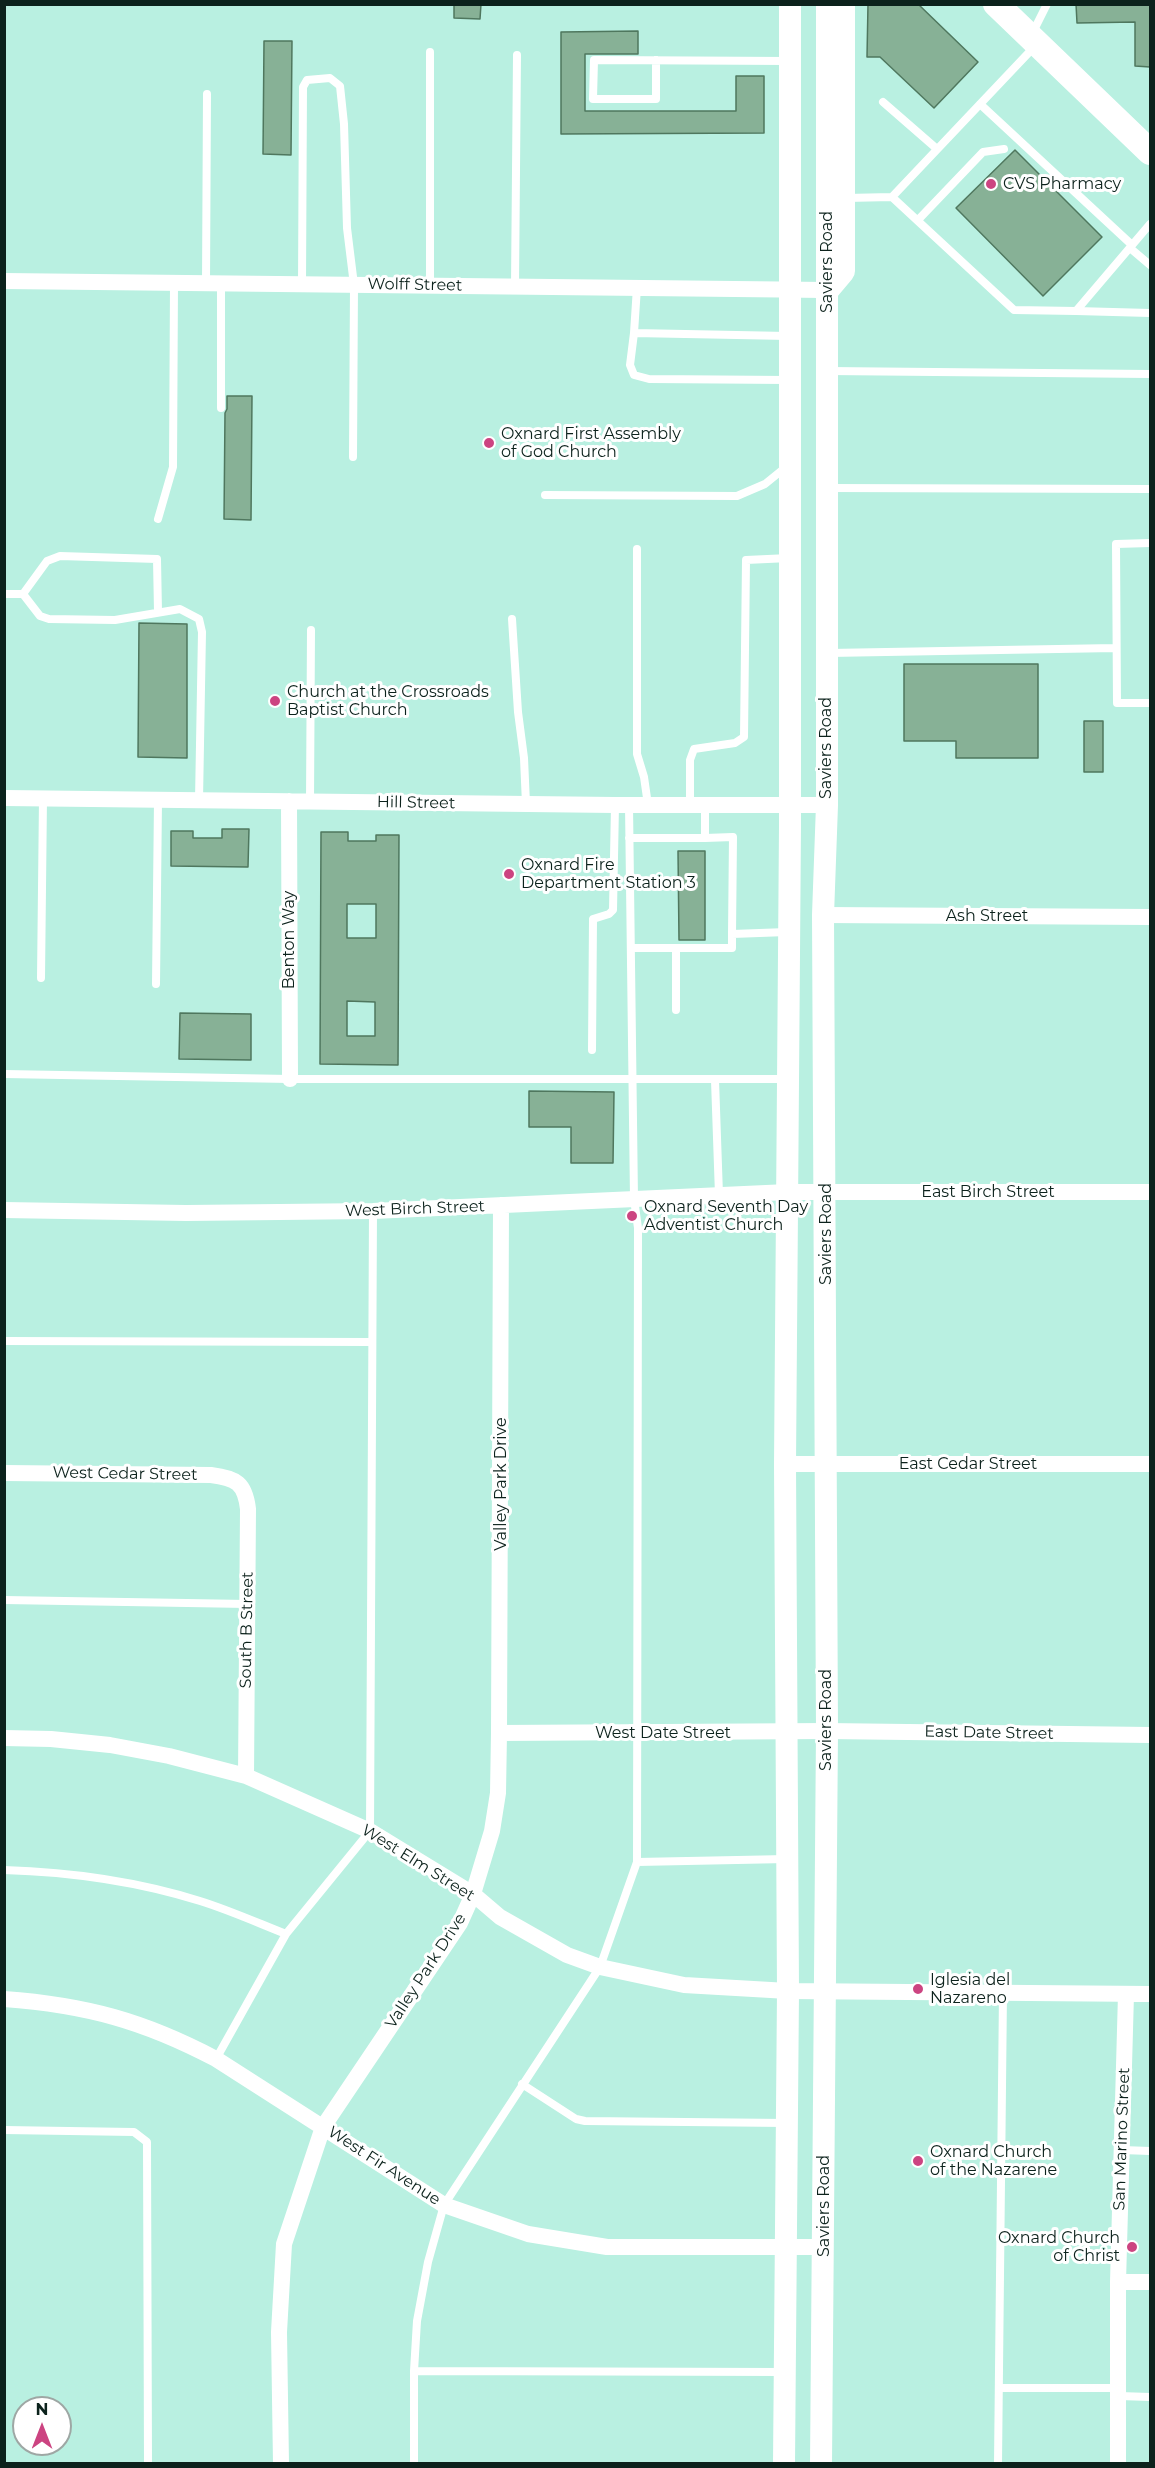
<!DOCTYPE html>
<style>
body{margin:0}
#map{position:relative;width:1155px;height:2468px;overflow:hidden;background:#b9f0e1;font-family:Montserrat,sans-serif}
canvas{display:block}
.frame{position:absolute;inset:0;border:6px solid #0c221c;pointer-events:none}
.north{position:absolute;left:12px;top:2396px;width:60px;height:60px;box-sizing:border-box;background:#fff;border:2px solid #9ea7a4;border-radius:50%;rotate:0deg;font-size:16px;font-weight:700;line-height:24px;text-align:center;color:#0c221c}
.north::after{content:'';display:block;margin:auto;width:21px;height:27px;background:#cc4481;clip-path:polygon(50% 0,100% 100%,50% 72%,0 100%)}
</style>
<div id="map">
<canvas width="1155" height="2468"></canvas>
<div class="frame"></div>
<div class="north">N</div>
</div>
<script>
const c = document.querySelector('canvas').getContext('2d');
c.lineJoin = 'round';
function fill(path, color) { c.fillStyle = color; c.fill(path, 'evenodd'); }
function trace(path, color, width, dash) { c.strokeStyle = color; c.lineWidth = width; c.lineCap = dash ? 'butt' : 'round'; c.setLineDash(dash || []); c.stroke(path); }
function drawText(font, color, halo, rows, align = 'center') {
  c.font = font + ' Montserrat,sans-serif'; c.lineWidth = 6; c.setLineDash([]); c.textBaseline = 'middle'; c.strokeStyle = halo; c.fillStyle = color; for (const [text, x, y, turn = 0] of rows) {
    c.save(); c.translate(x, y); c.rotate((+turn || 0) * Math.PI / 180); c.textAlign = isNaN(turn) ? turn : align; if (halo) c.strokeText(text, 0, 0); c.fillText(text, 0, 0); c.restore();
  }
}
const building = new Path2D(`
 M454,4h27l-1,15 -26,-1z
 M868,4h50l60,58 -44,46 -54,-51h-13z
 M1076,4h74v63l-15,-1v-44l-58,1z
 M638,31v23h-53v57h151v-35h28v57l-203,1v-102z
 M264,41h28l-1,114 -28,-1z
 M1015,150l87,87 -59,59 -87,-88z
 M227,396h25l-1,124 -27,-1 1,-106 2,-4z
 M139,623l48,1v134l-49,-1z
 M904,664h134v94h-82v-17h-52z
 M1084,721h19v51h-19z
 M222,829h27l-1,38 -77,-1v-35h22v7h29z
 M321,832h27v9h28v-6h23l-1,230 -78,-1zM347,904h29v34h-29zM347,1001l28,1v34h-28z
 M678,851h27v89h-26z
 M180,1013l71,1v46l-72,-1z
 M529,1091l85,1 -1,71h-42v-36h-42z`);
fill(building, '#87b196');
trace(building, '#4f775e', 1.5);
trace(new Path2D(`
 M1032,34l15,-30
 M430,52v233
 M656,60v39h-63l1,-39 195,1
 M883,102l54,47
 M980,104l152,141
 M892,197l144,-152
 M846,198l46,-1 122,113 62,1 74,-87
 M918,220l65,-68 21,-3
 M1130,248l20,17
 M206,283l1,-189
 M302,284l1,-197 4,-7 23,-2 10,8 4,38 3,104 7,57 -1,172
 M515,286l2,-231
 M1076,311l74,2
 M634,333l3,-46
 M828,371l322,3
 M788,380l-139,-1 -15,-4 -4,-10 4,-32 154,3
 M221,408v-125
 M829,488l321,1
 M545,495l192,1 28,-12 21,-17
 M158,519l15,-52 1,-184
 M1150,543l-34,1 1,159h33
 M637,549v205l7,23 4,28
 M4,594h19
 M23,594l17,22 9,3 66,1 65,-11 19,10 3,13 -3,168
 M23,594l24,-33 13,-5 97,3 1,53
 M512,619l6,93 6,46 2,46
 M829,653l286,-5
 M310,802l1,-172
 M690,805v-45l4,-11 41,-6 9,-6 2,-177 43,-2
 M705,805v33l28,-1 -1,97 55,-2
 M629,838h76
 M631,948h45
 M41,978l2,-180
 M156,984l2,-184
 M676,1010v-62h56v-14
 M592,1050l1,-131 16,-5 4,-4 2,-105
 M4,1074l286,5h497
 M715,1080l4,115
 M4,1341l368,1
 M4,1600l244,4
 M637,1862l150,-3
 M4,1870c67,2 132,11 196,31 29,9 58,22 86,33
 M216,2059l70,-125 84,-103 3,-620
 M522,2084l54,35 9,2 202,2
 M4,2130l130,2 13,10 1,322
 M1122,2150l28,1
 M414,2371l370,1
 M999,2388h119
 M1119,2396l31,1
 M414,2464v-93l3,-50 11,-59 16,-57 156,-238 37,-105 1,-634 -4,-29 -5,-394
 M998,2464l5,-472`), '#fff', 8);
trace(new Path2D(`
 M4,281l822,9
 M4,798l611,7h212
 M289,801l1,278
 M823,915l327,2
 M4,1210l182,3 187,-2 415,-19h362
 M785,1464h365
 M4,1473l207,2c25,3 34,8 37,34l-2,267
 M499,1733l328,-2 323,4
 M4,1738l47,1 59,6 59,11 77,20 124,55 103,63 27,23 67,38 33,12 84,18 104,6 362,3
 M4,1999c82,6 140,22 212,60l228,146 84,29 79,13h217
 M1118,2282h32
 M281,2464l-2,-132 5,-88 39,-117 137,-204 13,-29 19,-63 6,-38 1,-60 2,-528
 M1118,2464v-182l8,-288`), '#fff', 16);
trace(new Path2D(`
 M784,2464l4,-473 -3,-527 5,-638v-822
 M821,2464l6,-733 -4,-816 4,-110v-801`), '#fff', 22);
trace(new Path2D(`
 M996,4l154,148
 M826,290l16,-19v-267`), '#fff', 26);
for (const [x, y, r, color] of [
 [991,184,6,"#cc4481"],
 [489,443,6,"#cc4481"],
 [275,701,6,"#cc4481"],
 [509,874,6,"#cc4481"],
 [632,1216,6,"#cc4481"],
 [918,1989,6,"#cc4481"],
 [918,2161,6,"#cc4481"],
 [1132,2247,6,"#cc4481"]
]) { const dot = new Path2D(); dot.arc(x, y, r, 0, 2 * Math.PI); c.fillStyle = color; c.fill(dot); trace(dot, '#fff', 2); }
drawText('16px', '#0c221c', '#fff', [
 ["CVS Pharmacy",1003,184],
 ["Oxnard First Assembly",501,434],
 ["of God Church",501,452],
 ["Church at the Crossroads",287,692],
 ["Baptist Church",287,710],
 ["Oxnard Fire",521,865],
 ["Department Station 3",521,883],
 ["Oxnard Seventh Day",644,1207],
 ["Adventist Church",644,1225],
 ["Iglesia del",930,1980],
 ["Nazareno",930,1998],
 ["Oxnard Church",930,2152],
 ["of the Nazarene",930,2170],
 ["Oxnard Church",1120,2238,"right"],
 ["of Christ",1120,2256,"right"]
], 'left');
drawText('16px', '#0c221c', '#fff', [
 ["Saviers Road",827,262,-90],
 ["Wolff Street",415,285,1],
 ["Saviers Road",826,748,-90],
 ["Hill Street",416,803,1],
 ["Ash Street",987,916],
 ["Benton Way",289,940,-90],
 ["East Birch Street",988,1192],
 ["West Birch Street",415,1209,-2],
 ["Saviers Road",826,1234,-90],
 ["East Cedar Street",968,1464],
 ["West Cedar Street",125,1474,1],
 ["Valley Park Drive",501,1484,-90],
 ["South B Street",247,1630,-89],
 ["Saviers Road",826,1720,-90],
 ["West Date Street",663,1733],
 ["East Date Street",989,1733,1],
 ["West Elm Street",418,1863,32],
 ["Valley Park Drive",426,1971,-57],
 ["San Marino Street",1122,2139,-88],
 ["West Fir Avenue",384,2166,33],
 ["Saviers Road",824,2206,-90]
]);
</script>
